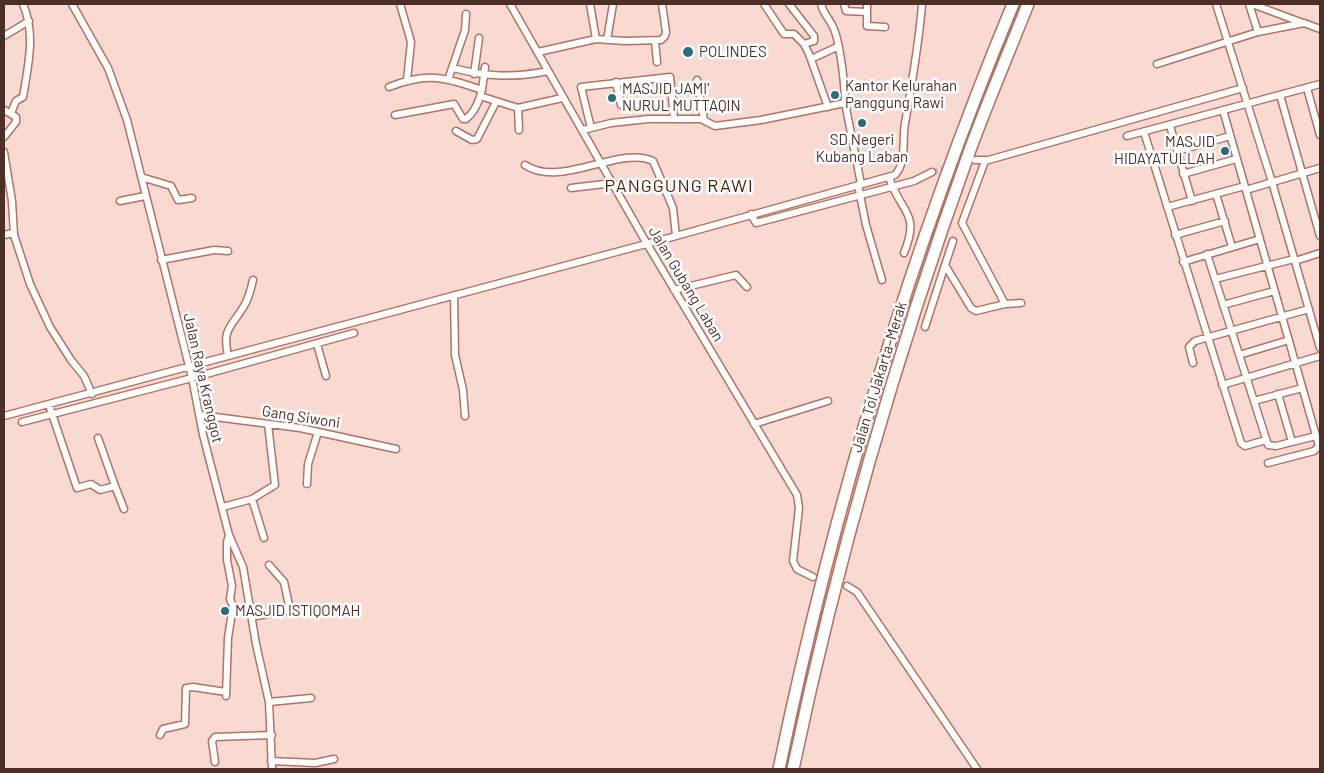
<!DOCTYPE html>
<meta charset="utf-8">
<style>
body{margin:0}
#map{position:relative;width:1324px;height:773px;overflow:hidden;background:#f9dad2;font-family:Barlow,sans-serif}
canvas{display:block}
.frame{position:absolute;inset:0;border:5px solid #4c2f27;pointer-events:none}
</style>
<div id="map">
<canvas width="1324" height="773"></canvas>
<div class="frame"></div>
</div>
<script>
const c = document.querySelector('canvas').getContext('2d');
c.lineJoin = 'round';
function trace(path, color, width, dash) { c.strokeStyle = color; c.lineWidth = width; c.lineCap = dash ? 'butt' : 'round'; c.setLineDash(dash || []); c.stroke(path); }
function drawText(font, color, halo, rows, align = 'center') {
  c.font = font + ' Barlow,sans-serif'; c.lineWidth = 5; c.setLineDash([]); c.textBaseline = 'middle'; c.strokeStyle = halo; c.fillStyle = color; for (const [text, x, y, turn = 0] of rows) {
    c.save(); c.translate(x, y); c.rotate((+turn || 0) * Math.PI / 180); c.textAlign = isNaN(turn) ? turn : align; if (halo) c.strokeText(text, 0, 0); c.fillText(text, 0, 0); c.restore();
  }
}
trace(new Path2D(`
 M932,172l34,-10`), '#d6b8b0', 6, [6, 3]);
const street = new Path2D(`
 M72,4l36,64 19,52 65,258 11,57 26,100 14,32 13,77 13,58 3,67
 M400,4l11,38 -4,38
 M510,4l137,240 150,251 2,13 -6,53 4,8 16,8
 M590,4l6,35
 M764,4l20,30h10l10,10 5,10 19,53
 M789,4l25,32v5l-10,3
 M821,4c2,9 7,13 11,21 8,13 13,62 13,78
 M844,4l2,7 21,1
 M867,4v22l18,1
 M1216,4l56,178 48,166
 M1249,4l9,28
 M1252,4l51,19
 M4,36l25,-15
 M607,40l6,-36
 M655,41l2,21
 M538,52l58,-13 29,2 36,-1 4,-4 1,-4 -4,-28
 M811,59l26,-12
 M1157,64l101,-32 46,-9 16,6
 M453,68c34,9 61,10 95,3
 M474,74l5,-36
 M448,80l17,-50 1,-16
 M697,80l7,40
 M616,82l5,23
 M389,87c39,-15 54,-10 93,3
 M1307,88l13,47
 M1280,95l40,141
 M480,96l38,12 44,-10
 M518,108l1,22
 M4,110l12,7v5l-12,15
 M1223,110l96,336 -5,5 -46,12
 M11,113l5,-12 7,-4c5,-31 13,-63 0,-93
 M395,115l59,-11 9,15h3c15,-12 17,-34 19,-52
 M1170,126l22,75
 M591,128l-10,-41 89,-10 4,42
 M583,130l28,-7 37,-4h53l14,7 46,-6 84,-17 16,81
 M456,131l16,9 5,-1 19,-37
 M1144,132l97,311 4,3 21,-6
 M1127,136l193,-52
 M1177,151l53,-15
 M4,152l8,49 2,34 16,49 20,43 21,33 13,16 8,18
 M975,160h11
 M525,165c36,24 94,-20 128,-4l20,47 3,28
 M1183,174l53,-15
 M141,177l30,9 7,14 14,-2
 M889,177c11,36 32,34 15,76
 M858,185l8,40 16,55
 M571,188l42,-5
 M1246,190l74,-22
 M1216,194l16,53
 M120,201l25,-5
 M1167,207l78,-21
 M751,214l5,9 158,-42 18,-9
 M4,235l9,-2
 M1175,235l50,-14
 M953,241l-8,24 26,43 5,3 29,-7
 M1207,254l61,191 8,1 40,-10
 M161,260l53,-10 14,1
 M1295,261l25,-8
 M1183,262l77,-23
 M1215,279l79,-20
 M674,290l62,-15 11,12
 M454,295l1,60 8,35 2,26
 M1021,303l-16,1 -43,-81 23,-62 258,-73
 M1223,305l51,-14
 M925,327l20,-62
 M317,344l9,32
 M1239,355l50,-15
 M228,356c-6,-28 3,-28 16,-50 5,-8 7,-17 9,-26
 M1193,363l-4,-16 6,-6 114,-32
 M1222,385l98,-29
 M1278,394l14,48
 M1254,401l48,-13
 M49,405l28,83 14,-4 9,6 15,-4 -17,-48
 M200,415l100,13 96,21
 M4,416l672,-180 219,-61c12,-13 7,-36 10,-52 7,-40 14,-79 17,-119
 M22,422l170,-44 162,-45
 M754,424l74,-23
 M307,484l1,-20 10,-32
 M115,486l9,23
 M252,499l12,39
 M223,507l29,-8 23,-14 -7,-61
 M847,586l10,6 120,177
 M251,617l39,-7 -6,-28 -15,-17
 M226,696l2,-58 5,-32 -3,-7 2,-13 -5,-26v-18l2,-7
 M269,702l42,-4
 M160,735l3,-6 22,-5 1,-36 7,-1 33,5
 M271,761l44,2 19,-4
 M215,762l-3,-21 3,-4 57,-2`);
const highway = new Path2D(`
 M779,769c54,-261 132,-519 234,-765
 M793,769c44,-210 104,-417 177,-619 18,-49 39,-98 58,-146`);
trace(street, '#b57161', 9);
trace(highway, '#b57161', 14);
trace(street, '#fff', 6);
trace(highway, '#fff', 11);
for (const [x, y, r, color] of [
 [688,52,6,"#276d7c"],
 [835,95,5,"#276d7c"],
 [612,98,5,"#276d7c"],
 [862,123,5,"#276d7c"],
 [1225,151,5,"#276d7c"],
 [225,611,5,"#276d7c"]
]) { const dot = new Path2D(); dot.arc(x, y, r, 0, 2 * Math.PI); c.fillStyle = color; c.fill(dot); trace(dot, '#fff', 2); }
drawText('15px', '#4c2f27', '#fff', [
 ["POLINDES",699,52],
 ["Kantor Kelurahan",845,86],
 ["Panggung Rawi",845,103],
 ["MASJID JAMI'",622,89],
 ["NURUL MUTTAQIN",622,106],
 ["SD Negeri",862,140,"center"],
 ["Kubang Laban",862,157,"center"],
 ["MASJID",1215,142,"right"],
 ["HIDAYATULLAH",1215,159,"right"],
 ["MASJID ISTIQOMAH",235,611]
], 'left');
drawText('15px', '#4c2f27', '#fff', [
 ["Jalan Gubang Laban",686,284,59],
 ["Jalan Tol Jakarta–Merak",879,377,-73],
 ["Jalan Raya Kranggot",203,378,77],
 ["Gang Siwoni",301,417,9]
]);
c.letterSpacing = '1px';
drawText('18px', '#4f1507', '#fff', [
 ["PANGGUNG RAWI",679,186]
]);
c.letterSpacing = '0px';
</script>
